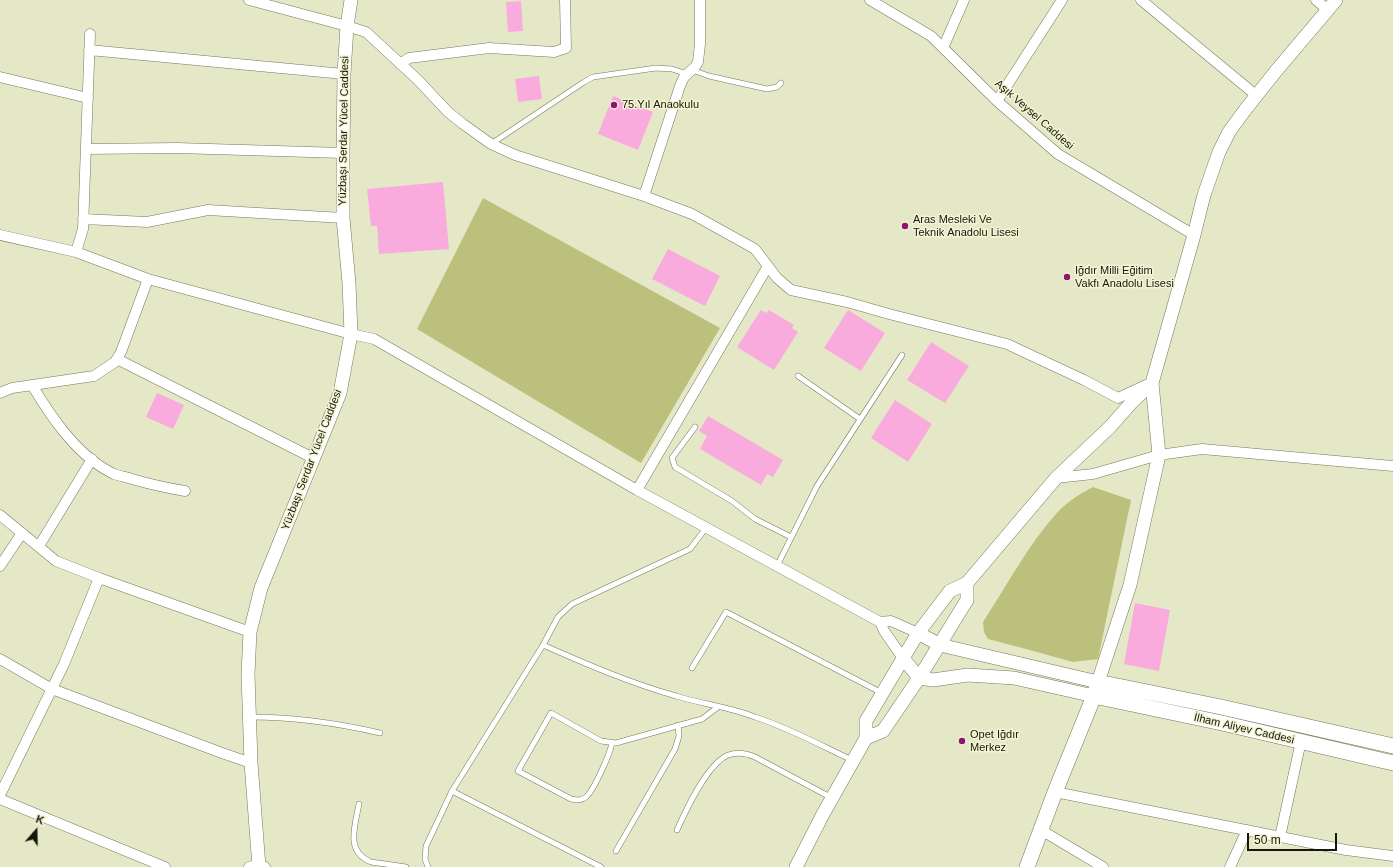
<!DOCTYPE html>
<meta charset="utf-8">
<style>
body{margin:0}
#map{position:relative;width:1393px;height:867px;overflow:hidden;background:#e5e8c7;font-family:Arial,sans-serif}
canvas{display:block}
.north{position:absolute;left:16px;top:811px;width:40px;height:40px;-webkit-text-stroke:3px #f3f5d4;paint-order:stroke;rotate:20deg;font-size:11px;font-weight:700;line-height:16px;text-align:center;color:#16170b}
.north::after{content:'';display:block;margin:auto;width:14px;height:18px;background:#16170b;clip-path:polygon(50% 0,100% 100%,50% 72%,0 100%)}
.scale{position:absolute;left:1247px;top:833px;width:90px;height:18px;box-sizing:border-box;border:2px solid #16170b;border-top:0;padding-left:5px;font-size:12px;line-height:14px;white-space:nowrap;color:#16170b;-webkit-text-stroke:3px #f3f5d4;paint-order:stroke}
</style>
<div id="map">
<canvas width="1393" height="867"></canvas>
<div class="north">K</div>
<div class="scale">50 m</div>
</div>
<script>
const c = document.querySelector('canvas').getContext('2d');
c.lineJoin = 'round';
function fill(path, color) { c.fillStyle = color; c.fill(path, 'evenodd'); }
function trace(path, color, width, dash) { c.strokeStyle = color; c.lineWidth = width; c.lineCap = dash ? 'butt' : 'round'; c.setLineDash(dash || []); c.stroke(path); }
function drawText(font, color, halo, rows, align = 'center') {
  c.font = font + ' Arial,sans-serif'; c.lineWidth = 3; c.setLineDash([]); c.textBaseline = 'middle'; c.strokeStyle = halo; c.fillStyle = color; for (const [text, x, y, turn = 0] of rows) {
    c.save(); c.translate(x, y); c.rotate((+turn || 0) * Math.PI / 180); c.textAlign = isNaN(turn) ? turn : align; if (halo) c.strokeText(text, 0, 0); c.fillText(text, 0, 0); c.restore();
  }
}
fill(new Path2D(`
 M483,198l237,130 -79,135 -224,-134z
 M1093,487l38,13 -33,159 -25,3 -47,-13 -38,-10 -4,-7 -1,-10c23,-35 45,-77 73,-108 8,-10 25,-21 37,-27z`), '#bbc07c');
fill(new Path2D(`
 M521,1l2,30 -15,1 -2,-30z
 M539,76l3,23 -24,3 -3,-23z
 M613,96l40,16 -15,38 -40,-16z
 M443,182l6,67 -70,5 -2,-28h-6l-4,-37z
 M668,249l52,27 -15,30 -53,-27z
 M761,310l5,3 3,-3 25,15 -2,3 6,4 -24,38 -37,-23z
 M848,310l37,23 -24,38 -37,-23z
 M931,342l38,24 -24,37 -38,-23z
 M157,393l27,12 -11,24 -27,-12z
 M895,400l37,24 -24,38 -37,-24z
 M708,416l75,44 -10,17 -6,-3 -6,11 -61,-36 7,-13 -8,-5z
 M1135,603l35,7 -11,61 -35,-7z`), '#faabde');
const service = new Path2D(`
 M692,70l17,6 58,13 10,-2 4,-4
 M491,144l93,-62 9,-5 63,-9 16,1 15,5
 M798,376l62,43
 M695,427l-23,31 3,9 57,34 23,18 36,18
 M777,566l40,-80 85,-131
 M543,645c43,19 87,38 133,51 26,8 54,11 79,21 34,11 65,28 97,43
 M692,668l34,-56 156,81
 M250,717c45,0 87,6 130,16
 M612,743c-2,11 -18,47 -26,54 -5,4 -9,3 -15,2l-53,-28 33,-58 50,28 15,2 86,-24 16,-12
 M452,791l149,76
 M359,804c-4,22 -14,48 12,58l35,5
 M677,830c9,-20 30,-66 51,-75 9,-3 18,-2 27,2l77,41
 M616,851l59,-102 4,-13 -1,-11
 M428,867l-3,-8 1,-13 26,-55 91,-146 15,-28 14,-13 118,-55 16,-21`);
const minor = new Path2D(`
 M249,0l98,26 19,6 52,48 30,32 15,12 28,20 24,11 129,41 48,18 63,35 22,29 14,12 56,12 42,12 118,30 77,36 34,18 28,-13
 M870,0l61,36 66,65 61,53 136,81
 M1141,0l116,96
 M1316,0l12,10
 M943,48l21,-48
 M89,50l255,24
 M400,64l9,-6 80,-10 65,4 12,-4 -1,-48
 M0,77l88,21
 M997,101l65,-101
 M86,149l91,-1 166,5
 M644,196l36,-110 4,-9 11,-10 3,-5 2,-18v-44
 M83,219l64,3 61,-12 135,8
 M0,235l76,17 72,27 203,55 23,5 263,151 243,132 11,-1 27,12
 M76,252l7,-23 7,-195
 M117,359l196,99
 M32,385c19,32 46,72 82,89 5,2 12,3 18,5 17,5 35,9 53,12
 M0,393l12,-5 82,-12 21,-14 6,-10 27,-73
 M1056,478l37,-4 66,-19 43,-6 191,17
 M637,490l131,-224
 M0,515l56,46 43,17 151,54
 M39,546l53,-87
 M0,566l22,-33
 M880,622l4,9 19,27
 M0,659l52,30 170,64 29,10
 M1055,792l291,58 47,6
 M0,795l64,-131 35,-86
 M0,799l165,68
 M1041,830l62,37
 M1280,837l21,-96
 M249,867l9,-2 7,2
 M1230,867l17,-37`);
const tertiary = new Path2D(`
 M918,633l22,12 158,37 32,-97 29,-130 -7,-72
 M903,658l16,20 14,2 35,-5 46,3 80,18
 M866,738l17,-7 36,-53 48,-78v-17
 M259,867l-8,-104 -3,-89 2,-42 11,-44 79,-195 11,-59 -2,-51 -6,-65v-65l1,-79 3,-48 4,-26
 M796,867l27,-53 43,-76v-17l52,-88 32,-42 17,-8 89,-105 54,-51 22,-25 20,-19 42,-148 10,-40 15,-43 10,-20 16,-22 31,-39 60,-71`);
const secondary = new Path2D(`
 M1094,696l128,27 171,40
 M1027,867l28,-75 39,-96 4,-14 123,25 172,39`);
trace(service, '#76785a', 6);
trace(minor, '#76785a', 11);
trace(tertiary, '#76785a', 14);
trace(secondary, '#76785a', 16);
trace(service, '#fff', 5);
trace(minor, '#fff', 10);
trace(tertiary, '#fff', 13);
trace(secondary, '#fff', 15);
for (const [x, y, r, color] of [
 [614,105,4,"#901573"],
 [905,226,4,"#901573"],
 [1067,277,4,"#901573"],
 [962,741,4,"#901573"]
]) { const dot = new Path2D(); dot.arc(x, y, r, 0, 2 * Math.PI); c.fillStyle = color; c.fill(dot); trace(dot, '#f3f5d4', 1.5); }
drawText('11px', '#16170b', '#f3f5d4', [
 ["75.Yıl Anaokulu",622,105],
 ["Aras Mesleki Ve",913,220],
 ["Teknik Anadolu Lisesi",913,233],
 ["Iğdır Milli Eğitim",1075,271],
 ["Vakfı Anadolu Lisesi",1075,284],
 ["Opet Iğdır",970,735],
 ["Merkez",970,748]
], 'left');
drawText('11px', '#16170b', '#f3f5d4', [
 ["Aşık Veysel Caddesi",1034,115,41],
 ["Yüzbaşı Serdar Yücel Caddesi",344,131,-89],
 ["Yüzbaşı Serdar Yücel Caddesi",312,460,-69],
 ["İlham Aliyev Caddesi",1244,729,13]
]);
</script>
